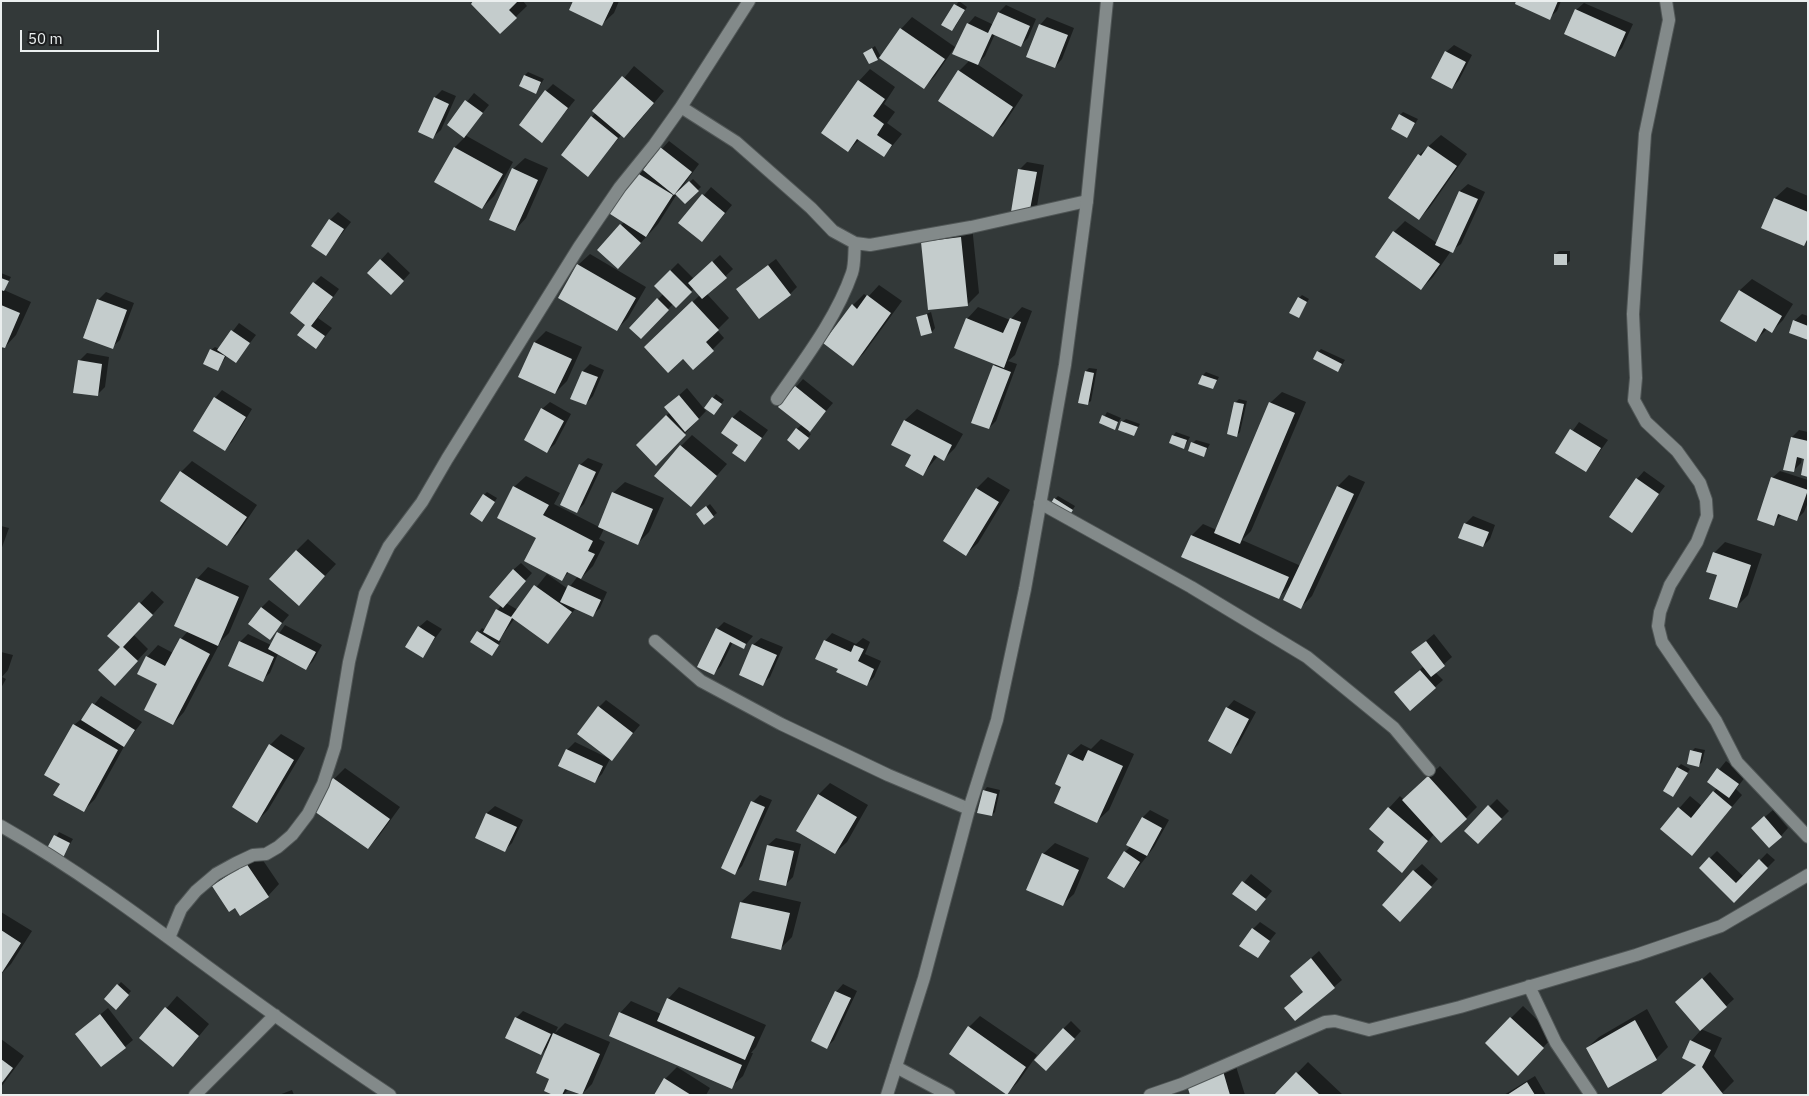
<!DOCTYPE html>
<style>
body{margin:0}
#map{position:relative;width:1809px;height:1096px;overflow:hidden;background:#333939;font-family:"IBM Plex Sans",sans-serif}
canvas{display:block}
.frame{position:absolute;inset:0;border:2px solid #ebefef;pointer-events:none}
.scale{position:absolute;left:20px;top:30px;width:139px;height:22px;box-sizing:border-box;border:2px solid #ebefef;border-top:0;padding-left:6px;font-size:15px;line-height:18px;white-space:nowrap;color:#ebefef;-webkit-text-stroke:4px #1d1f20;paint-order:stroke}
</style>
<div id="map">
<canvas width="1809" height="1096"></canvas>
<div class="frame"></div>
<div class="scale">50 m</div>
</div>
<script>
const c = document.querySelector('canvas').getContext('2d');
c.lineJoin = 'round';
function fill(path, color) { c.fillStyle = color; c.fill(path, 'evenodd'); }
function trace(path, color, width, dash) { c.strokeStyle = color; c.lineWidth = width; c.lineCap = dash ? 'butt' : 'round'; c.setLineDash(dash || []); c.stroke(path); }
fill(new Path2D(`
 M475,1h48l4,5 -27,26z
 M575,1h44l-5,12 -12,11z
 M959,1l8,6 -12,20 -12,-3z
 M1517,1h44l-4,10 -8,7z
 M1584,3l49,21 -11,24 -7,7 -39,-45z
 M1006,5l30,14 -8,19 -7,7 -26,-11 -10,22 -8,8 46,31 -19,29 -11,11 -34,-64 11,-11 -2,-36 7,-8 19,9 5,-13z
 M912,17l43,30 -20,29 -11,11 -44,-31 -3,3 -12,-6 10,-7 6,11 20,-28z
 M1047,17l27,11 -12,31 -7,8 -15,-42z
 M1454,45l18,10 -13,25 -7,8 -6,-36z
 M634,66l30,25 -28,34 -12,12 -2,-3 -34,41 4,-58z
 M870,69l25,18 -11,17 11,8 -8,11 15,11 -18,22 -24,-17 -12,12 11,-70z
 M528,72l16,7 -8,13 -11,-17z
 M553,84l22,16 -33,41 4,-50z
 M442,90l14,6 -15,34 -8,7 2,-40z
 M474,93l15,12 -24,30 48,27 -19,34 -12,12 -46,-26 19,-35 10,-10 -17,-12z
 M1403,112l15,7 -11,18 -7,-22z
 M1441,135l26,19 -37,53 -11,12v-64z
 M669,141l30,23 -20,27 14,-12 8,8 -16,15 -8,-8 -19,30 -33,36 -26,-10 25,-28 -15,-10 37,-52 4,2z
 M525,158l23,10 -22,50 -11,12 -2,-61z
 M1027,162l17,3 -7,41 -8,8 -10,-44z
 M1468,184l17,8 -24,52 -10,7 -18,26 -12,12 -27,-57 11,-11 32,22 23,-52z
 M711,187l21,18 -23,28 -29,-10z
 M1787,187l21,9v45l-4,4 -41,-18 12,-29z
 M338,212l13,10 -25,32 4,-34z
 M972,226l7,67 -11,11 -46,-62z
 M1559,251h11v10l-4,3 -11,-10z
 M388,252l22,21 -11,12 -30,-12z
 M590,254l56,33 -18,31 -11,11 -39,-64z
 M720,255l13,14 -26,25 22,24 -12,12 7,8 -31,31 -36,-34 43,-40 -6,-7 -18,18 -3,-2 -32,33 -10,-9 32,-34 -8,-8 23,-23 16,16z
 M776,259l21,28 -7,7 -45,-12z
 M1,273l10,4 -7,13 27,12 -15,33 -11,12 -4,-2z
 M321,276l18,13 -21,29 14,10 -16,20 -9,-23 7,-42z
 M1752,279l41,25 -10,16 -11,11 -5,-2 -12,12 -33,-21 18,-30z
 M879,285l23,16 -38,52 -11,11v-59l11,-11 4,3z
 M106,292l28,11 -14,37 -8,7 -14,-47z
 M1302,295l7,4 -11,18 1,-19z
 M978,307l32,13 12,-13 10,4 -17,44 -7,6 9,3 -21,57 -7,7 5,-62 2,-2 -29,-45z
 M931,312l4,16 -3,4 -15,-14z
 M1802,314l6,2v23l-14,-18z
 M239,323l17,12 -20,26 -9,-6 -9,14 -7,-19 4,-3 4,2z
 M546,331l36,16 -15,34 -12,12 -20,-51z
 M1321,349l24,11 -7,11 -20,-19z
 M87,353l22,4 -4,30 -8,8 -18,-34z
 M590,364l14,6 -11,26 -7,8 -14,-6 11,-27z
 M1089,368l8,1 -6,32 -4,3 -1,-33z
 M1206,372l13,5 -6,11 -10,-13z
 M803,379l30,24 -25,29 3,2 -8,11 -6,-16 5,-5 -6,-37z
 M687,388l19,23 -50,53 -19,-19 33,-33 -4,-5z
 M222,390l30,19 -20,33 -7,7 -10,-51z
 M1282,392l24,10 -55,129 -9,9 59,26 37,-80 11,-11 16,7 -53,114 -11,11 -9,-23 -13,13 -96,-41 9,-21 11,-11 14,6 53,-127z
 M716,394l8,6 -7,10 -4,-12z
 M1239,399l8,2 -7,31 -3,3 -2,-32z
 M550,402l21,12 -16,30 -8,7 -5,-42z
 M917,409l46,25 -8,14 -11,11 -6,-3 -15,18 -11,-20 -19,-10 12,-24z
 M740,410l28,20 -23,31 -13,-43z
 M1107,412l14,6 -6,10 -14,-5z
 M1126,419l14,5 -6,10 -12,-12z
 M1579,422l29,18 -22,31 -29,-18z
 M1799,430l9,2v44l-3,-18 -3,-1 -1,6 -8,8 -1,-34z
 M1176,432l14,5 -6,11 -11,-12z
 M692,435l35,29 -36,41 -10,-59z
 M1196,440l14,4 -6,11 -11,-12z
 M588,458l15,6 -19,40 -7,7 3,-46z
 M192,461l65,44 -19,28 -12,12 -45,-73z
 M1644,471l21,15 -34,45 6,-52z
 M1780,471l28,9v22l-4,10 -7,7 -15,-5 -9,10 -1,-46z
 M526,476l34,17 -6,11 45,23 14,-34 12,-11 39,16 -15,34 -11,11 -34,-14 -5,10 6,3 -12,24 -13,13 27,13 -7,16 -8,8 -16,-8 -28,35 -33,-25 -16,22 2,1 -6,10 -23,-10 10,-13 3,2 16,-25 12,-35 8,-7 11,10 -26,30 12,7 29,-36 21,15 10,-13 -9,-4 -7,7 -25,-42 -23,-50z
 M988,477l22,13 -32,53 -12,11 -21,-13 32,-53z
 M487,492l10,6 -12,19 -1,-22z
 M1058,496l17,10 -7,11 -13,-18z
 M710,504l7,9 -13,10 -3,-12z
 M1473,516l22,9 -5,14 -7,7 -18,-22z
 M1,526l8,2 -8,22z
 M308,539l28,25 -37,40 -3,-53z
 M1725,542l37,12 -14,41 -12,12 -18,-33 -4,-21z
 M208,567l41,19 -20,47 -8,8 -37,71 -11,12 -26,-67 11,-12 15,8 8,-14 7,-8 9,-52z
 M152,591l12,11 -30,33 14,14 -22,24 -5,-26 -12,-11z
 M269,600l20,15 -20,24 -8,-31z
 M427,620l15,9 -20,27 -3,-29z
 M724,622l29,14 -10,12 -10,-6 -12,24 -8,8 4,-45z
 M285,625l37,20 -9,16 -7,8 -28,-15 -8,19 -8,7 -32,-14 10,-24 8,-8 23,11z
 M832,633l24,11 7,-6 7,4 -5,12 16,7 -7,16 -8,8 -27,-17 -14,-27z
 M1434,634l18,23 -17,15 8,8 -8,7 -32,-2 21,-19 -11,-14z
 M761,638l22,9 -13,30 -8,7 -9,-39z
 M1,652l12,3 -5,15 -6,7 4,2 -5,9z
 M101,696l41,26 -16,21 -31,56 -11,11 -23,-27 13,-58 12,-10z
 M606,700l34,25 -28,34 -13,-52z
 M1234,700l22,12 -18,33 -7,7 -4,-44z
 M281,734l24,14 -37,62 -11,11 13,-76z
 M1101,739l33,15 -25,56 -12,11 -34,-34 6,-32 12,-11 10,5z
 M575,742l35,17 -8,15 -8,8 -27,-32z
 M1695,748l10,2 -3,12 -3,3 -7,-14z
 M1726,761l20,15 -10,13 6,6 -50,59 -31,-25 29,-33 12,10 15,-18 -8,-6z
 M1681,764l9,5 -17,26 5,-28z
 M1440,766l37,41 -11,11 -32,16 -21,26 -24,-52 11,-12 4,4z
 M345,768l55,39 -21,29 -11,12 -34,-69z
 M830,783l38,22 -21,37 -12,11 -38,-23 22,-36z
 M987,787l13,3 -5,22 -3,3 -8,-24z
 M760,795l12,5 -30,66 -7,7 18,-71z
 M1497,799l12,12 -31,31 -13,-11z
 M495,806l28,14 -11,23 -7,7 -29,-13 11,-24z
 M1150,810l19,10 -15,27 -31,40 2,-35 6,-6 12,-29z
 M1773,810l15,18 -7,8 -21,-15z
 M59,832l14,7 -11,18 -14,-7z
 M776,838l25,6 -8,33 -8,8 -17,-40z
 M1055,843l34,15 -15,36 -12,11 -19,-51z
 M1717,851l27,26 23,-24 8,7 -41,41 -34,-33z
 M258,853l21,31 -11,12 -32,10 -22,-19 11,-12z
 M1422,864l16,15 -31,34 7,-42z
 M1251,874l21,17 -9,11 -29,-8z
 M753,891l48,11 -9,35 -11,11 -48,-11 8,-35z
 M1,912l31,19 -21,33 -10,10z
 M1260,922l16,11 -19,24 -4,-28z
 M1319,951l23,29 -47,40 9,-29 -13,-15z
 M1710,972l24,27 -33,30 21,9 -8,18 20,25 -14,14 -58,-1 35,-30 -6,-23 10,-11 -24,-28z
 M121,982l10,9 -15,17 -11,-9z
 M843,984l14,7 -23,49 -7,7 9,-55z
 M679,987l87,38 -10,22 -5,6h2l-10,23 -12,11 -111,-74 11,-12 30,13 7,-15z
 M177,996l32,28 -25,30 -43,-16z
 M1523,1006l31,30 -25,26 -43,-19z
 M108,1008l25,32 -31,26 -25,-32z
 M1647,1009l21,38 -12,12 -69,-11 12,-11z
 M523,1011l35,16 -3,6 10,-10 45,19 -18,42 -11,11 -13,-5 -5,5h-7l-5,-17 -2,-32 -8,8 -25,-36z
 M980,1016l57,39 -19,27 -11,11 -38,-66z
 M1071,1021l10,10 -28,31 10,-33z
 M1,1039l23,17 -23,31z
 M1234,1060l11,35h-54z
 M1308,1062l35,33h-67z
 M677,1067l33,21 -4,7h-51l10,-16z
 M1535,1076l11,19h-42z
 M292,1090l2,5h-15z`), '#0007');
fill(new Path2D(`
 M473,1h45l-9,9 8,8 -17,16 -29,-30z
 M573,1h41l-12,25 -33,-16z
 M1516,1h42l-8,19 -35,-16z
 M954,4l11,6 -13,21 -11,-6z
 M1575,9l51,23 -11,25 -51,-23z
 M998,12l32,14 -9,21 -29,-13 -14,31 -26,-11 15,-31 21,10z
 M1039,24l29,11 -13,33 -29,-11z
 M900,28l45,31 -21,30 -45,-31z
 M872,48l6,12 -9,4 -6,-11z
 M1445,51l21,11 -14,27 -21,-11z
 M958,70l55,37 -20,30 -55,-36z
 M524,75l17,7 -5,12 -17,-8z
 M622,76l32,27 -30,35 -32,-27z
 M858,80l27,19 -12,17 11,8 -7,11 15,10 -8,12 -27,-18 -9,13 -27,-19z
 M545,90l23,18 -26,35 -23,-18z
 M434,97l15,7 -16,35 -15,-7z
 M465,100l18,13 -19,25 -17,-13z
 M1399,114l16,9 -8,15 -16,-9z
 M591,116l27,22 -30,39 -27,-22z
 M1428,146l29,20 -38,54 -31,-22 30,-44 3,2z
 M454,147l49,27 -21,35 -48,-27z
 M660,147l32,25 -18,23 -31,-25z
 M512,168l26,12 -23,51 -26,-11z
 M1018,169l19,3 -8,43 -18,-3z
 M634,171l39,24 -27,42 -39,-25z
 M689,181l10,10 -14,13 -10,-10z
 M1459,191l19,8 -25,54 -18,-8z
 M702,194l23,19 -23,29 -24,-19z
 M1774,198l34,14v26l-4,8 -43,-18z
 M329,219l15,10 -18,27 -15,-10z
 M620,224l21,19 -23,26 -21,-19z
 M1393,231l47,33 -19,26 -46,-33z
 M961,237l7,69 -40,4 -7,-68z
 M1554,254h13v11h-13z
 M380,259l24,22 -13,14 -24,-22z
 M712,261l15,17 -25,21 -14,-16z
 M577,264l59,34 -19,33 -59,-33z
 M768,265l23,30 -32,24 -23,-30z
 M670,270l22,22 -16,16 -22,-22z
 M1,278l8,3 -5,10 -3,-1z
 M313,282l20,15 -22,29 14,10 -9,13 -19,-14 8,-10 -15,-12z
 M1739,290l43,26 -10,17 -8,-5 -8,14 -36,-21z
 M867,295l24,18 -38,53 -30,-23 29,-39 5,5z
 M1298,297l9,5 -8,16 -10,-5z
 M657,298l12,12 -28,29 -12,-11z
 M97,299l30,11 -14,39 -30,-11z
 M692,301l27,29 -13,12 8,9 -21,19 -10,-11 -15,14 -24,-26z
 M1,305l19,8 -15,35 -4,-1z
 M927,314l5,19 -11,3 -5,-19z
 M966,318l37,15 7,-15 11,4 -17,46 -50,-20z
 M1793,320l15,6v14l-19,-7z
 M231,330l19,13 -14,20 -19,-13z
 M534,342l38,17 -17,35 -37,-17z
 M210,349l15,7 -7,15 -15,-7z
 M1317,351l25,13 -4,8 -25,-13z
 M78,360l24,4 -4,32 -25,-3z
 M993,365l18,7 -22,57 -18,-6z
 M582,371l16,6 -12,28 -16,-6z
 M1085,371l9,2 -6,32 -10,-2z
 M1202,375l15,5 -4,9 -15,-5z
 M795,386l31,25 -16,21 -32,-25z
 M679,395l20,24 -14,13 -21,-25z
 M214,397l32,20 -21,34 -32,-20z
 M712,397l10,7 -8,11 -10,-7z
 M1234,402l10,2 -7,33 -10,-3z
 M1269,402l26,11 -55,131 -26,-11z
 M541,408l23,13 -17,32 -23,-13z
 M666,415l20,20 -30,31 -20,-21z
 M1102,415l16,7 -3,8 -16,-7z
 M732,417l30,21 -17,24 -13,-9 6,-8 -17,-12z
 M904,420l48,25 -8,16 -10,-6 -11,21 -18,-10 6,-11 -20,-10z
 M1121,421l17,6 -4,9 -16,-6z
 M796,428l13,10 -10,12 -12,-10z
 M1570,429l31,19 -15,24 -31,-19z
 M1172,435l15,5 -3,9 -15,-6z
 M1791,437l17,4v36l-7,-2 3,-16 -7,-2 -3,15 -11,-2z
 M1191,442l16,6 -3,9 -16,-6z
 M680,445l37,31 -26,31 -37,-31z
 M579,464l17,8 -19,41 -17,-8z
 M180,471l67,46 -20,29 -67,-45z
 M1771,477l37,13 -11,31 -19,-7 -4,12 -17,-6z
 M1636,478l23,16 -27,39 -23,-16z
 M513,486l36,19 -6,10 50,26 -5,10 7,3 -14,25 -14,-7 -5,9 -38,-20 12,-23 -39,-20z
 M1337,486l17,8 -53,115 -18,-9z
 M976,488l23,14 -33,54 -23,-15z
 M612,492l41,17 -15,36 -40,-18z
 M483,494l12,8 -13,20 -12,-8z
 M1054,498l19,12 -8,12 -18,-12z
 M706,506l8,11 -10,8 -8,-11z
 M1464,523l25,9 -6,15 -25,-9z
 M1191,535l98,42 -10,22 -98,-42z
 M296,550l29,26 -26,30 -30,-27z
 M1713,552l38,13 -14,43 -28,-9 8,-24 -11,-3z
 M513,569l13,12 -23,27 -14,-11z
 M196,578l43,19 -21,49 -44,-20z
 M534,585l38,27 -24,32 -36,-26 -13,23 -16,-9 13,-23 15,8z
 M568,585l33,15 -8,17 -33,-15z
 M139,602l14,13 -30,32 15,14 -23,25 -17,-16 22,-23 -13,-11z
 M261,607l21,16 -12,17 -22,-16z
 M418,626l17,11 -12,21 -18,-11z
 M716,628l30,16 -2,5 -14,-7 -16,33 -17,-8z
 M477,631l22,14 -7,11 -22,-14z
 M277,632l39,20 -10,18 -38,-21z
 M180,638l30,16 -37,71 -29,-15 13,-26 -20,-10 9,-18 19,10z
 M824,640l27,12 3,-7 10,4 -6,12 16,8 -7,17 -31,-14 2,-3 -23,-10z
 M239,641l35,16 -11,25 -35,-16z
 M1426,641l19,25 -14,11 -20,-25z
 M752,644l25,11 -14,31 -24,-11z
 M1420,670l16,18 -26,23 -16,-19z
 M92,703l43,27 -11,17 -43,-27z
 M598,706l35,27 -21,28 -35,-27z
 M1226,707l23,12 -18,35 -23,-13z
 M73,724l45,26 -34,62 -31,-17 7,-11 -16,-9z
 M269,744l25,16 -37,63 -25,-16z
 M566,749l37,17 -8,17 -37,-17z
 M1088,750l35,16 -26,57 -43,-20 7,-16 -6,-3 13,-30 15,7z
 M1690,750l12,3 -3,14 -12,-3z
 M1677,767l11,6 -15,24 -10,-6z
 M1717,768l22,16 -10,14 -22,-16z
 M1428,776l39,43 -26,24 -39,-43z
 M333,778l57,41 -22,30 -57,-40z
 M983,790l14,4 -5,22 -15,-3z
 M1713,791l19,16 -40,49 -32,-27 18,-22 13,11z
 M818,794l39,23 -22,37 -39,-23z
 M751,801l14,6 -30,68 -14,-7z
 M1488,805l14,14 -24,25 -14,-13z
 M1388,807l40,34 -26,32 -25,-22 7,-9 -15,-13z
 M486,813l31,14 -12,25 -30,-14z
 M1764,816l18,21 -13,11 -18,-20z
 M1142,817l20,11 -15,28 -21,-11z
 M54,835l16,8 -7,15 -17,-8z
 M767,845l27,6 -8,35 -27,-6z
 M1124,851l16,11 -16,26 -17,-10z
 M1042,853l37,17 -16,36 -37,-16z
 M1709,857l27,26 23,-24 9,9 -34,35 -35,-35z
 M246,863l23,34 -29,19 -5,-8 -6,4 -17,-26z
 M1413,870l19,17 -32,35 -18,-17z
 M1242,881l24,18 -10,12 -24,-17z
 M740,902l50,11 -9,37 -50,-12z
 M1252,928l18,13 -12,17 -19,-12z
 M1,930l20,13 -20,31z
 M1311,958l24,30 -40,33 -11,-13 19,-16 -13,-16z
 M1702,978l25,29 -27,24 -25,-29z
 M117,984l12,11 -13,15 -12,-11z
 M835,991l16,7 -24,51 -16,-8z
 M667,998l88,39 -10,23 -88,-39z
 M165,1007l34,29 -26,31 -34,-29z
 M619,1012l123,53 -10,24 -123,-53z
 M100,1014l26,34 -25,19 -26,-33z
 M515,1017l36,17 -10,21 -36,-17z
 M1510,1017l34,31 -26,28 -33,-33z
 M1635,1020l22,40 -49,28 -22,-40z
 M968,1026l58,41 -19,28 -58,-41z
 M1063,1028l12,11 -29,32 -12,-11z
 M553,1033l47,21 -18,41 -17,-6 -3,6h-9l-9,-4 5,-12 -13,-6z
 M1690,1040l21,10 -9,17 21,27 -1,1h-62l36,-30 -14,-7z
 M1,1059l12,9 -12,16z
 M1223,1071l7,24h-40l-4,-13z
 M1296,1072l24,23h-46z
 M664,1078l27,17h-37z
 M1527,1082l8,13h-28z`), '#c4cccc');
const minor = new Path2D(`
 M1666,1l3,19 -24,114 -12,180 3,64 -2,22 12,22 31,29 23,32 6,17 1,16 -10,26 -27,43 -10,27 -2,14 4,16 54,79 21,41 71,75
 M681,107l55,35 75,66 22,23 22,12 15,2 101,-18 116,-26
 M777,399c27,-39 59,-80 75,-126 3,-9 2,-21 3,-30
 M1040,503l151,84 116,70 87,71 35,42
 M655,641l46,40 80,43 107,51 81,34
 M1,826c72,41 137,89 203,138 61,45 123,89 186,131
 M169,938l12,-29 15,-18 20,-17 20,-11 17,-8 13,-1 12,-7 14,-12 16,-21 15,-30 12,-37 14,-85 16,-68 24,-48 33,-44 25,-43 132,-212 41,-60 34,-42 27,-38 68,-106
 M1529,986l27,57 35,52
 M896,1067l53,28
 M195,1095l80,-80
 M1150,1095l32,-11 143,-62 10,-1 34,9 91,-23 176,-52 85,-29 87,-51`);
const tertiary = new Path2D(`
 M887,1095l37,-117 45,-169 28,-89 28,-131 40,-224 22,-164 20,-200`);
trace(minor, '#505656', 14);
trace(tertiary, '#505656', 14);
trace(minor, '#838a8a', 12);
trace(tertiary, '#838a8a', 12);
</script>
